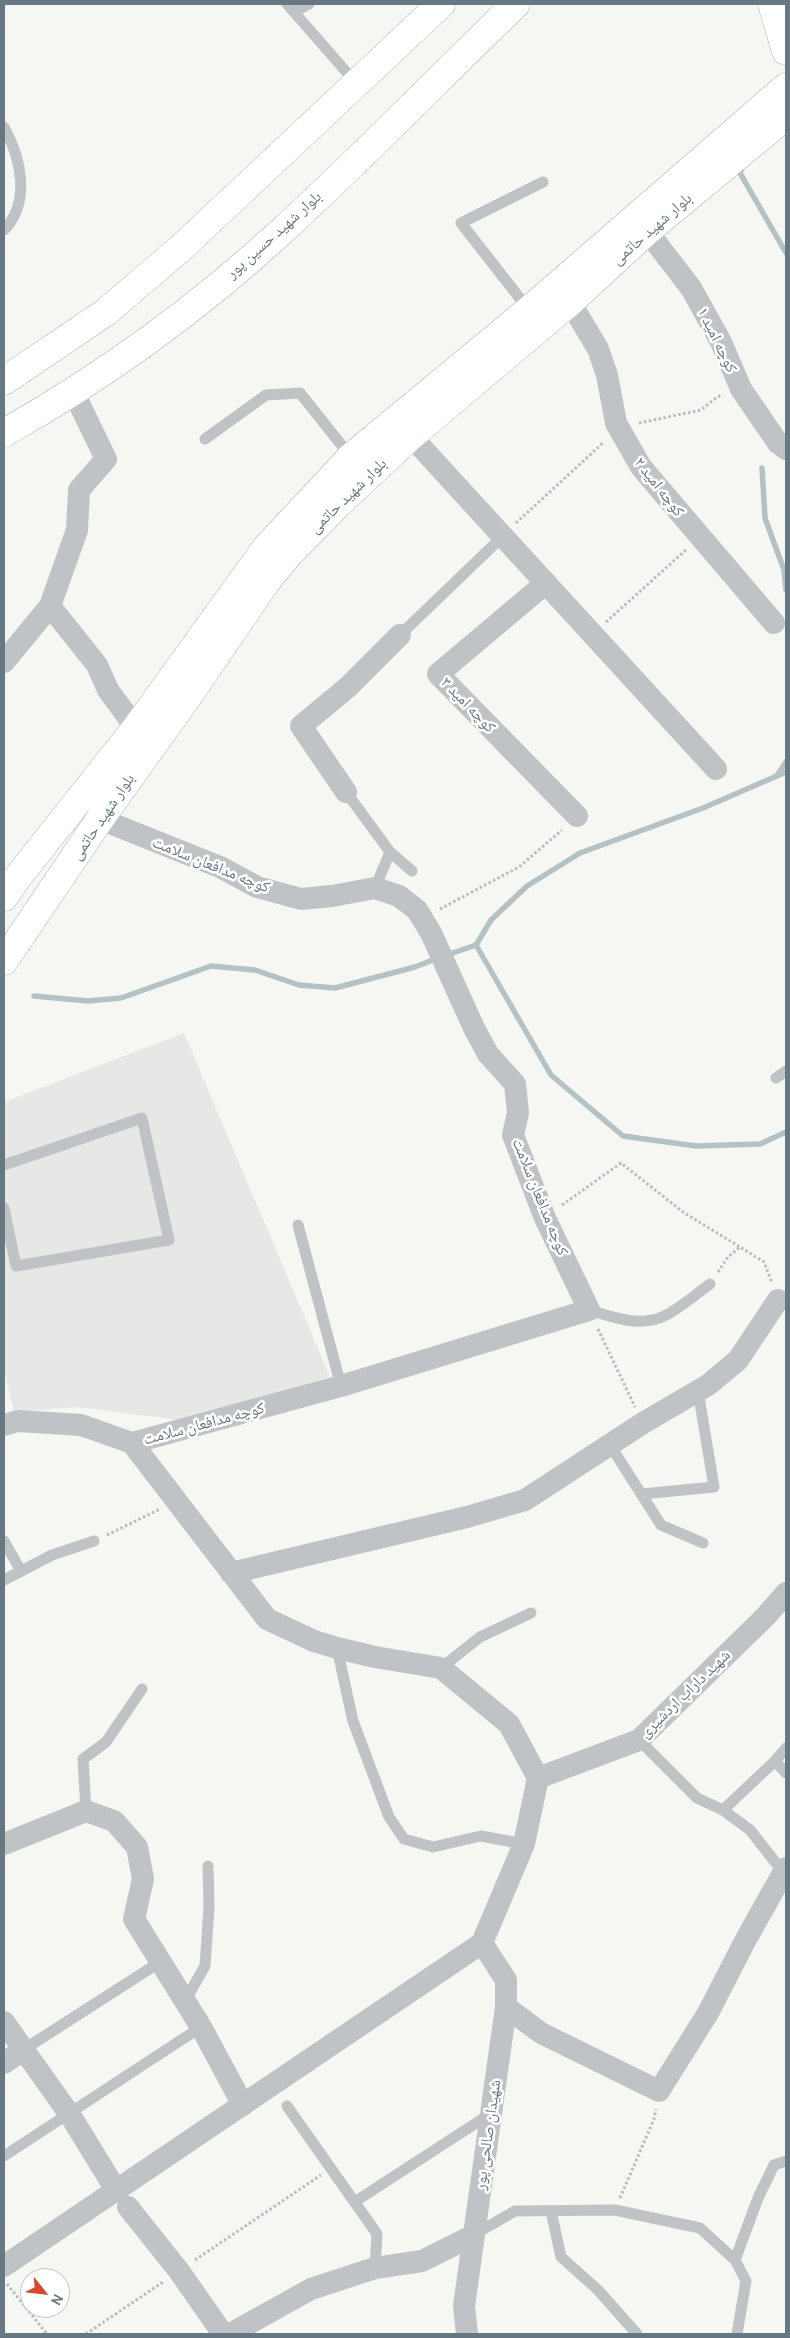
<!DOCTYPE html>
<meta charset="utf-8">
<style>
body{margin:0}
#map{position:relative;width:790px;height:2338px;overflow:hidden;background:#f6f6f3;font-family:Cabin,sans-serif}
canvas{display:block}
.frame{position:absolute;inset:0;border:5px solid #677882;pointer-events:none}
.north{position:absolute;left:20px;top:2268px;width:50px;height:50px;box-sizing:border-box;background:#fff;border:1px solid #c2c9cd;border-radius:50%;rotate:119deg;font-size:14px;font-weight:700;line-height:20px;text-align:center;color:#677882}
.north::after{content:'';display:block;margin:auto;width:18px;height:22px;background:#d94730;clip-path:polygon(50% 0,100% 100%,50% 72%,0 100%)}
</style>
<div id="map">
<canvas width="790" height="2338"></canvas>
<div class="frame"></div>
<div class="north">N</div>
</div>
<script>
const c = document.querySelector('canvas').getContext('2d');
c.lineJoin = 'round';
function fill(path, color) { c.fillStyle = color; c.fill(path, 'evenodd'); }
function trace(path, color, width, dash) { c.strokeStyle = color; c.lineWidth = width; c.lineCap = dash ? 'butt' : 'round'; c.setLineDash(dash || []); c.stroke(path); }
function drawText(font, color, halo, rows, align = 'center') {
  c.font = font + ' Cabin,"Noto Naskh Arabic",sans-serif'; c.lineWidth = 5; c.setLineDash([]); c.textBaseline = 'middle'; c.strokeStyle = halo; c.fillStyle = color; for (const [text, x, y, turn = 0] of rows) {
    c.save(); c.translate(x, y); c.rotate((+turn || 0) * Math.PI / 180); c.textAlign = isNaN(turn) ? turn : align; if (halo) c.strokeText(text, 0, 0); c.fillText(text, 0, 0); c.restore();
  }
}
fill(new Path2D(`
 M184,1033l146,344 -143,44 -110,-14 -63,5 -10,-42v-268z`), '#e7e7e6');
trace(new Path2D(`
 M743,166l-3,7 46,80
 M762,468l3,50 19,52 2,20
 M778,774l8,-12
 M476,945l75,130 72,61 73,10 64,-2 26,-12
 M447,955l29,-10 15,-25 36,-34 53,-33 123,-45 83,-36
 M34,996l54,5 33,-3 90,-32 44,4 44,15 36,3 80,-21 23,-9`), '#b5c2c5', 5.5);
const secondary = new Path2D(`
 M772,4l14,47
 M4,897l13,-19 119,-150 130,-180 85,-91 178,-147 257,-223
 M4,961l96,-142 84,-117 82,-120 22,-27 48,-49 75,-70 159,-134 77,-71 139,-115`);
const primary = new Path2D(`
 M4,381l102,-69 76,-65 259,-243
 M4,433c99,-56 194,-125 278,-202 80,-73 156,-152 234,-227`);
trace(secondary, '#b2b7bb', 29);
trace(primary, '#b3b7ba', 29);
trace(new Path2D(`
 M639,423l62,-13 16,-13 6,-2
 M516,523l88,-81
 M606,622l81,-73
 M440,909l79,-42 43,-37
 M562,1205l59,-42 62,49 57,35
 M718,1272l10,-15 12,-10 24,15 8,21
 M598,1329l37,78
 M107,1535l53,-26
 M620,2198l34,-79 2,-10
 M195,2260l126,-85
 M7,2284l40,50
 M86,2334l77,-52`), '#b9bcbe', 3, [2.5, 2.5]);
trace(new Path2D(`
 M287,4l69,79
 M294,12l15,-8
 M4,127c17,31 27,75 0,103
 M529,310l-68,-87 82,-41
 M205,439l61,-44 34,-2 51,64
 M400,635l103,-99
 M346,792l44,60 22,19
 M375,888l15,-36
 M776,1078l10,-7
 M4,1165l138,-47 27,122 -153,26 -12,-58
 M298,1225l43,161
 M589,1310c23,7 49,17 73,7 15,-6 34,-23 48,-33
 M610,1445l51,80 42,18
 M642,1494l72,-7 -16,-96
 M4,1541l17,30
 M4,1580l48,-25 42,-14
 M337,1648l16,73 36,96 15,22 29,8 48,-11 43,8
 M441,1668l39,-31 51,-24
 M639,1740l58,58 26,12 52,-49 11,-13
 M775,1761l11,12
 M723,1810l27,20 33,42
 M86,1811l-3,-52 23,-17 36,-53
 M185,2001l20,-35 4,-59 -1,-41
 M23,2050l137,-88
 M287,2106l90,128 -2,34
 M4,2156l197,-129
 M356,2201l134,-87
 M551,2211l10,46 37,33 39,44
 M475,2234l40,-23 100,-1 85,18 35,32
 M737,2334l9,-53 -11,-21 23,-62 16,-33 12,-4`), '#bfc3c6', 11);
trace(new Path2D(`
 M647,231l44,57 30,54 20,47 37,54 8,6
 M570,302l28,47 9,26 9,48 25,44 133,156
 M399,423l317,346
 M546,583l-108,91 139,142
 M50,606l47,59 11,25 28,38
 M4,662l46,-56 27,-76 2,-40 27,-31 -33,-68
 M346,792l-45,-66 47,-39 52,-52
 M100,819l120,48 37,20 44,12 31,-3 43,-8 24,8 18,14 14,23 43,95 14,26 27,30 3,29 -5,22 32,83 44,92 -248,76 -209,57
 M4,1425l14,-4 63,4 51,18 135,176 47,22 23,7 38,9 66,11 68,56 29,54 -14,66 -42,99 -478,323
 M231,1573l236,-56 58,-17 118,-77 65,-38 30,-25 40,-60
 M538,1778l101,-38 126,-123 21,-24
 M4,1844l82,-33 28,10 23,26 6,32 -9,40 67,108 42,78
 M506,2007l35,26 118,58 49,-78 37,-72 41,-73
 M4,2022l66,93 46,75
 M4,2063l19,-13
 M128,2207l51,64 44,63
 M230,2334l81,-45 64,-21 47,-7 52,-26
 M467,2334l-3,-28 42,-299v-27l-24,-37`), '#bfc3c6', 22);
trace(secondary, '#fff', 28);
trace(primary, '#fff', 28);
drawText('16px', '#677882', '#fff', [
 ["بلوار شهید حاتمی",652,229,-41],
 ["بلوار شهيد حسین پور",274,235,-42],
 ["کوچه امید ۱",717,340,64],
 ["کوچه امید ۲",659,487,52],
 ["بلوار شهید حاتمی",348,496,-44],
 ["کوچه امید ۳",468,705,46],
 ["بلوار شهید حاتمی",103,817,-56],
 ["کوچه مدافعان سلامت",211,865,22],
 ["کوچه مدافعان سلامت",540,1197,68],
 ["کوچه مدافعان سلامت",204,1424,-15],
 ["شهید داراب اردشیری",685,1694,-44],
 ["شهیدان صالحی پور",488,2135,-82]
]);
</script>
